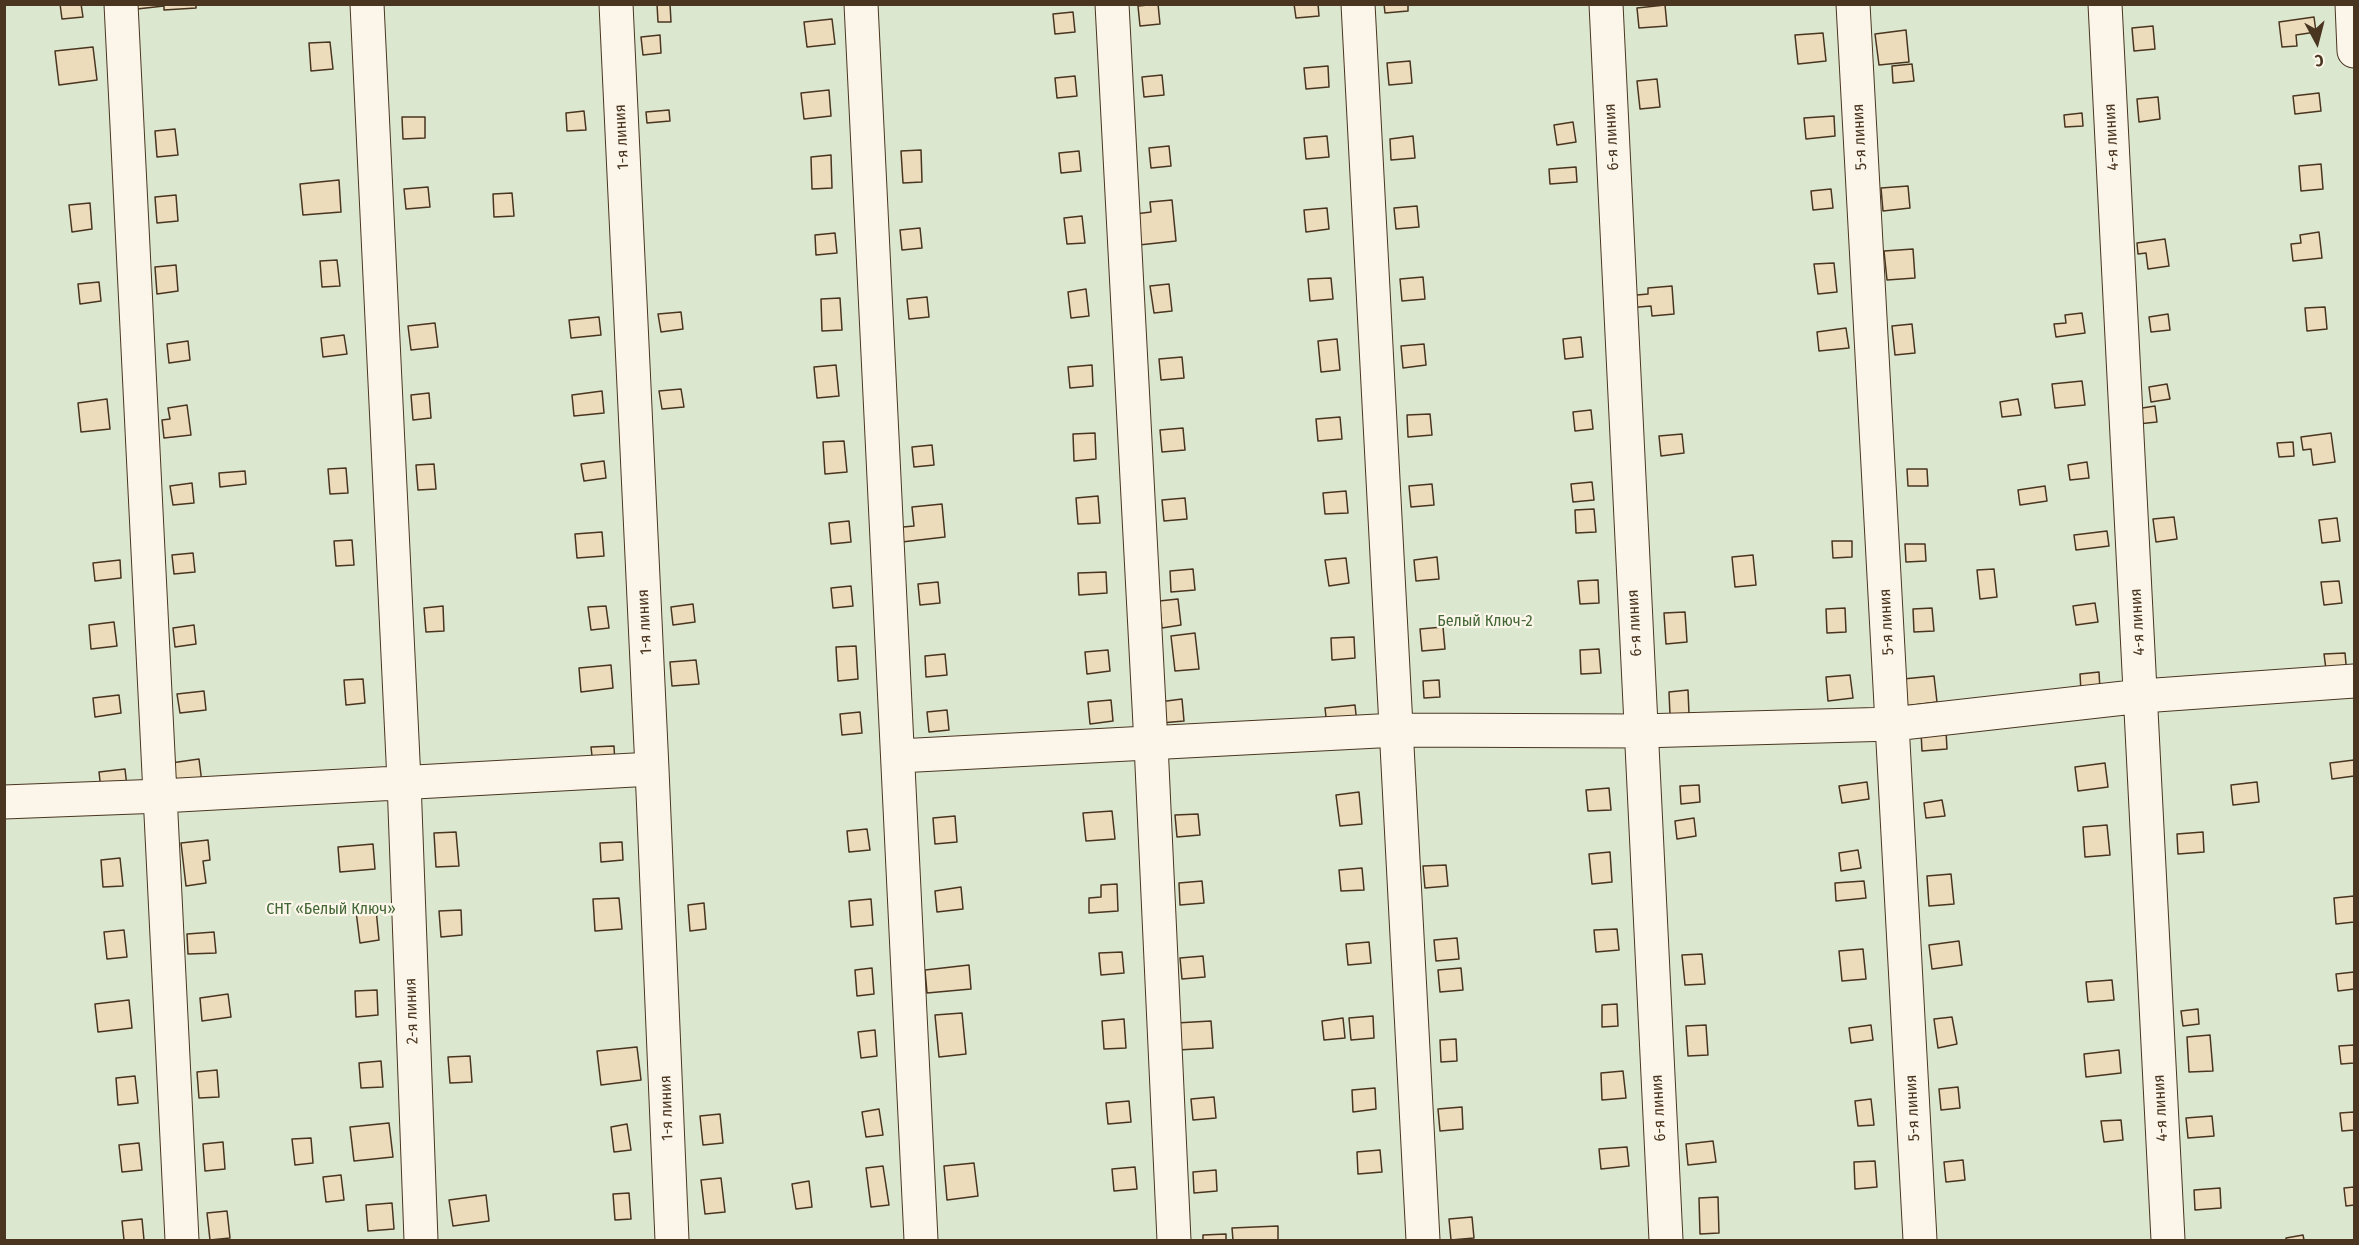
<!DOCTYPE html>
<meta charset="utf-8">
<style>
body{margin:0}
#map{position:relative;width:2359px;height:1245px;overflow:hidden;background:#fbf6e9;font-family:"Fira Sans Condensed",sans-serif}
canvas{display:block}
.frame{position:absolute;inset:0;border:6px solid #4a3520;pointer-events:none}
.north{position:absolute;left:2287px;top:12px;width:60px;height:60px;-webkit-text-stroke:4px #fbf6e9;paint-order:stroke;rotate:173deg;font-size:16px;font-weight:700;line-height:24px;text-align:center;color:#4a3520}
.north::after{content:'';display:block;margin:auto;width:21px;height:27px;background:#4a3520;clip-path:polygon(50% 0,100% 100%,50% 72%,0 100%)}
</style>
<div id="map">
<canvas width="2359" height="1245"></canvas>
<div class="frame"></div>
<div class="north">С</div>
</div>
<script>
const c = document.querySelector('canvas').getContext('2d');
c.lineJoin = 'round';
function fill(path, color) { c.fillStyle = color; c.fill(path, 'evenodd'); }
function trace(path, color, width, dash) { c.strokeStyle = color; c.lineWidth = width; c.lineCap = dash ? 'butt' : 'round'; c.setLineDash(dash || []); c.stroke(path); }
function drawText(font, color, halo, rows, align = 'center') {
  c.font = font + ' "Fira Sans Condensed",sans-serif'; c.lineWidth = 4.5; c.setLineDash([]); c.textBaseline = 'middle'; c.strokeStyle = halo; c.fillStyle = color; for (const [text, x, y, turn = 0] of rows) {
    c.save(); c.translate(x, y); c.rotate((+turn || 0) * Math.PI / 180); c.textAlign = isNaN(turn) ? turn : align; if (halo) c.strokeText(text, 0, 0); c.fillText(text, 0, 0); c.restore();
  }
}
const green = new Path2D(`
 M5,5h2349v1235h-2349z`);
fill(green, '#dce7d0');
trace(green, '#887966', 1.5);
const building = new Path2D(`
 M60,4h21l2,13 -21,2z
 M136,4h60v4l-32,2v-4l-27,3z
 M657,4h13l1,18h-13z
 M1158,4l2,20 -20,2 -2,-20z
 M1294,4h24l1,12 -23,2z
 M1384,4h24v7l-23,2z
 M1665,5l2,21 -28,2 -2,-20z
 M1073,12l2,20 -20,2 -2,-20z
 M2314,17l2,15 -20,3 1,11 -15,1 -3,-25z
 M832,19l3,25 -28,3 -3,-25z
 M2153,26l2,23 -21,2 -2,-23z
 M1906,30l3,32 -30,3 -4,-31z
 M1823,33l3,28 -28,3 -3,-29z
 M660,35l1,18 -18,2 -2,-18z
 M330,42l3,27 -22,2 -2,-28z
 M93,47l4,33 -38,5 -4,-34z
 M1410,61l2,22 -23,2 -2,-22z
 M1912,64l2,17 -21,2 -1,-17z
 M1328,66l1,21 -23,2 -2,-21z
 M1162,75l2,20 -20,2 -2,-20z
 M1075,76l2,20 -20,2 -2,-20z
 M1657,79l3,28 -20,2 -3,-28z
 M829,90l2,26 -27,3 -3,-26z
 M2319,93l2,18 -26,3 -2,-18z
 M2158,97l2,22 -21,3 -2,-23z
 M669,110l1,11 -23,2 -1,-11z
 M584,111l2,19 -19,1 -1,-18z
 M2082,113l1,13 -18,1 -1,-12z
 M1834,116l1,20 -29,3 -2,-21z
 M402,117h23v21l-22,1z
 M1573,122l3,20 -19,3 -3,-20z
 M175,129l3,26 -21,2 -2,-26z
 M1327,136l2,21 -23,2 -2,-21z
 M1413,136l2,22 -24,2 -1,-21z
 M1169,146l2,20 -20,2 -2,-20z
 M921,150l1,32 -19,1 -2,-32z
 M1079,151l2,20 -20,2 -2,-20z
 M831,155l1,33 -20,1 -1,-32z
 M2321,164l2,25 -22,2 -2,-25z
 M1576,167l1,15 -27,2 -1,-15z
 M339,180l2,32 -38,3 -3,-31z
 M1908,186l2,22 -27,3 -2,-23z
 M428,187l2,20 -24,2 -2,-20z
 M1831,189l2,19 -20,2 -2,-19z
 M512,193l2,23 -20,1 -1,-23z
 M176,195l2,26 -21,2 -2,-26z
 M1172,200l4,41 -37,4 -4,-31 16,-2 -1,-10z
 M90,203l2,26 -20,3 -3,-27z
 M1417,206l2,21 -23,2 -2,-21z
 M1327,208l2,21 -23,3 -2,-22z
 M1082,216l3,27 -18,1 -3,-26z
 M920,228l2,20 -20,2 -2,-20z
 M2319,232l3,26 -29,3 -2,-17 10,-1 -1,-8z
 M835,233l2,20 -21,2 -1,-20z
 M2165,239l4,27 -21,3 -2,-16 -8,1 -1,-11z
 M1913,249l2,29 -28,2 -3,-29z
 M337,260l3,26 -18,1 -2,-26z
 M1834,263l3,29 -19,2 -4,-30z
 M176,265l2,26 -21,3 -2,-27z
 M1423,277l2,22 -23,2 -2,-22z
 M1331,278l2,21 -23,2 -2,-22z
 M99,282l2,19 -21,3 -2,-20z
 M1169,284l3,27 -18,2 -4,-27z
 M1672,286l2,28 -22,2 -1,-10 -24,2 -1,-12 22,-2v-6z
 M1086,289l3,27 -18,2 -3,-26z
 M927,297l2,20 -20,2 -2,-20z
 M840,298l2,32 -20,1 -1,-32z
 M2325,307l2,22 -20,2 -2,-23z
 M681,312l2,17 -22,3 -3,-18z
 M2082,313l3,20 -29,4 -2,-13 12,-1 -1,-8z
 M2168,314l2,16 -19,2 -2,-15z
 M599,317l2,18 -30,3 -2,-18z
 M435,323l3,24 -27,3 -3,-24z
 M1912,324l3,29 -20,2 -3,-29z
 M1846,328l3,20 -30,3 -2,-19z
 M344,335l3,19 -24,3 -2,-19z
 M1581,337l2,20 -18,2 -2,-20z
 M1337,339l3,31 -19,2 -3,-31z
 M188,341l2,19 -21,3 -2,-19z
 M1424,344l2,21 -23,3 -2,-22z
 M1182,357l2,21 -23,2 -2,-21z
 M836,365l3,31 -22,2 -3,-31z
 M1092,365l1,21 -23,2 -2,-21z
 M2082,381l3,24 -30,3 -3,-24z
 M2167,384l3,15 -19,3 -2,-15z
 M681,389l3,18 -22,2 -3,-18z
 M602,391l2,22 -30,3 -2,-21z
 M429,393l2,25 -18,2 -2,-25z
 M107,399l3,30 -29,3 -3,-29z
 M2018,399l3,16 -19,2 -2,-15z
 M187,405l4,30 -27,3 -2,-18 8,-1 -2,-11z
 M2155,406l2,16 -19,2 -2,-15z
 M1591,410l2,19 -18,2 -2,-19z
 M1430,414l2,21 -24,2 -1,-22z
 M1340,417l2,22 -24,2 -2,-22z
 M1183,428l2,22 -23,2 -2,-22z
 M1095,433l1,26 -22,2 -1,-27z
 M2331,433l4,29 -22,3 -2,-16 -8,1 -2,-13z
 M1682,434l2,19 -23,3 -2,-20z
 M844,441l3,31 -22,2 -2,-32z
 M2293,442l1,14 -15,1 -2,-14z
 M932,445l2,20 -20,2 -2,-20z
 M604,461l2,17 -22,3 -3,-17z
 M2087,462l2,16 -19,2 -2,-15z
 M434,464l2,25 -18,1 -2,-25z
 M346,468l2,25 -18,1 -2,-25z
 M1907,469h20l1,17h-20z
 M245,471l1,13 -26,3 -1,-14z
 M1592,482l2,18 -21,2 -2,-18z
 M192,483l2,20 -21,2 -3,-19z
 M1432,484l2,21 -23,2 -2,-21z
 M2045,486l2,15 -27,4 -2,-15z
 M1346,491l2,22 -23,1 -2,-21z
 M1098,496l2,27 -22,1 -2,-26z
 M1185,498l2,21 -23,2 -2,-21z
 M942,504l3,33 -52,6 -1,-15 22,-2 -2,-19z
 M1594,509l2,23 -20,1 -1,-23z
 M2174,517l3,22 -21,3 -3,-23z
 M2337,518l3,23 -18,2 -3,-23z
 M849,521l2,21 -20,2 -2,-21z
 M2107,531l2,15 -33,4 -2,-15z
 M602,532l2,24 -27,2 -2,-24z
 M352,540l2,25 -18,1 -2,-25z
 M1832,541h20v16l-19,1z
 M1905,544h20l1,17 -20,1z
 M193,553l2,19 -21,2 -2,-19z
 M1753,555l3,30 -21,2 -3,-30z
 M1437,557l2,22 -23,2 -2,-21z
 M1346,558l3,25 -20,3 -4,-26z
 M120,560l1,18 -26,3 -2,-18z
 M1193,569l2,21 -24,2 -1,-21z
 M1994,569l3,28 -17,2 -3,-29z
 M1106,572l1,21 -28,2 -1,-22z
 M1598,580l1,23 -19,1 -2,-23z
 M2339,581l3,22 -18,2 -3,-23z
 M938,582l2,21 -20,2 -2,-21z
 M851,586l2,20 -20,2 -2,-20z
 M1178,599l3,26 -19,3 -3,-27z
 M2095,603l3,19 -22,3 -3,-19z
 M693,604l2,18 -22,3 -2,-18z
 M443,606l1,25 -18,1 -2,-24z
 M606,606l3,22 -18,2 -3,-23z
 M1845,608l1,24 -19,1 -1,-24z
 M1932,608l2,23 -20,1 -1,-23z
 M1685,612l2,30 -21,2 -2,-31z
 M114,622l3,24 -26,3 -2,-24z
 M194,625l2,19 -21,3 -2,-19z
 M1443,627l2,22 -23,2 -2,-22z
 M1195,633l4,36 -24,2 -4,-35z
 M1354,637l1,21 -23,2 -1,-22z
 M856,646l2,33 -20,2 -2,-34z
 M1599,649l2,24 -20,1 -1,-24z
 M1108,650l2,21 -23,3 -2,-22z
 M2345,653l2,22 -20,2 -3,-23z
 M945,654l2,21 -21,2 -1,-21z
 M696,660l3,24 -27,2 -2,-24z
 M611,665l2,23 -32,4 -2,-24z
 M2099,672l1,18 -19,1 -1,-17z
 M1850,675l3,23 -25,3 -2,-24z
 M1934,676l3,26 -31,4 -3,-27z
 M363,679l2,24 -19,2 -2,-25z
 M1439,680l1,17 -16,1 -1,-17z
 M1688,690l1,24 -19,1 -1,-23z
 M204,691l2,19 -26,3 -3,-19z
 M119,695l2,18 -26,4 -2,-19z
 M1182,699l2,22 -23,2 -2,-21z
 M1111,700l2,21 -23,3 -2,-22z
 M1355,705l2,19 -30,2 -2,-18z
 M947,710l2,20 -20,2 -2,-20z
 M860,712l2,21 -20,2 -2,-21z
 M1946,731l1,18 -25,2 -1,-19z
 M614,746l1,18 -22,1 -2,-18z
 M199,759l3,24 -28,3 -3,-23z
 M2354,760v16l-22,3 -2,-16z
 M2105,763l3,24 -30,4 -3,-24z
 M125,769l2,18 -26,3 -2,-18z
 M1867,782l2,17 -27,4 -3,-17z
 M2257,782l2,20 -26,3 -2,-20z
 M1699,785l1,17 -19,2 -1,-18z
 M1609,788l2,22 -23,1 -2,-21z
 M1359,792l3,32 -22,2 -4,-31z
 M1942,800l3,16 -19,2 -2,-15z
 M1112,811l3,28 -29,2 -3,-28z
 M1198,814l2,21 -23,2 -2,-22z
 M955,816l2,26 -22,2 -2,-26z
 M1694,818l2,18 -19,3 -2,-18z
 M2107,825l3,30 -25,2 -2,-30z
 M867,829l3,21 -21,2 -2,-21z
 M456,832l3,34 -23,1 -2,-34z
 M2203,832l1,20 -26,2 -1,-20z
 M208,840l2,20 -7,1 3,22 -20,3 -5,-43z
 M622,842l1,18 -22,2 -1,-19z
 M373,844l2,25 -35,3 -2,-25z
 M1858,850l3,18 -20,3 -2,-18z
 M1610,852l2,30 -20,2 -3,-30z
 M120,858l3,28 -20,1 -2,-27z
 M1446,865l2,21 -23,2 -2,-22z
 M1362,868l2,22 -23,1 -2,-21z
 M1951,874l3,30 -25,2 -2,-30z
 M1202,881l2,22 -24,2 -1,-22z
 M1864,881l2,17 -30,3 -1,-18z
 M1117,884l1,27 -29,2v-15l12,-1v-12z
 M961,887l2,22 -26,3 -2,-21z
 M2354,896v26l-18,2 -2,-26z
 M619,898l3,31 -27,2 -2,-32z
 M871,899l2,26 -22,2 -2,-26z
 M704,903l2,26 -16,2 -2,-26z
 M376,909l3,31 -19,3 -4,-32z
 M461,910l1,25 -21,2 -2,-26z
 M1617,929l2,21 -23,2 -2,-22z
 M124,930l3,27 -20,2 -3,-27z
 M214,932l2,21 -28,1 -1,-20z
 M1457,938l2,21 -23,2 -2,-21z
 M1959,941l3,24 -30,4 -3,-24z
 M1369,942l2,21 -23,2 -2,-21z
 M1863,949l3,30 -24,2 -3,-30z
 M1122,952l2,21 -23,2 -2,-22z
 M1702,954l3,30 -20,1 -3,-30z
 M1203,956l2,21 -23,2 -2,-21z
 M969,965l2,24 -44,4 -2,-23z
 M872,968l2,26 -17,2 -2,-26z
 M1461,968l2,22 -23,2 -2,-22z
 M2354,972v17l-16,2 -2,-17z
 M2112,980l2,20 -26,2 -2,-20z
 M377,990l1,25 -22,2 -1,-26z
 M228,994l3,23 -29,4 -2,-23z
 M129,1000l3,28 -34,4 -3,-28z
 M1617,1004l1,22 -16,1v-22z
 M2198,1009l1,15 -16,2 -2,-15z
 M962,1013l4,41 -27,3 -4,-42z
 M1373,1016l1,22 -23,2 -2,-22z
 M1952,1017l5,27 -19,4 -4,-29z
 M1343,1018l2,20 -21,2 -2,-19z
 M1124,1019l2,29 -22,1 -2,-28z
 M1211,1021l2,27 -35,2 -2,-27z
 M1706,1025l2,30 -20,1 -2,-30z
 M1871,1025l2,15 -22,3 -2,-15z
 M875,1030l2,26 -16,2 -3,-26z
 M2210,1035l3,36 -24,1 -2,-35z
 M1456,1039l1,22 -16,1 -1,-22z
 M2354,1045v18l-13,1 -2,-18z
 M637,1047l4,33 -40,5 -4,-34z
 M2119,1050l2,23 -35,4 -2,-23z
 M470,1056l2,26 -22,1 -2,-26z
 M381,1061l2,26 -22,1 -2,-25z
 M217,1070l2,27 -20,1 -2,-26z
 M1623,1071l3,27 -24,2 -1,-27z
 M135,1076l3,27 -20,2 -2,-27z
 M1958,1087l2,21 -19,2 -2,-21z
 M1375,1088l1,21 -23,3 -1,-22z
 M1214,1097l2,21 -23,2 -2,-21z
 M1871,1099l3,26 -16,1 -3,-25z
 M1129,1101l2,21 -23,2 -2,-21z
 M1462,1107l1,22 -23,2 -2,-22z
 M879,1109l4,26 -17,2 -4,-25z
 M2354,1112v18l-12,1 -2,-18z
 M720,1114l3,29 -20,2 -3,-29z
 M2212,1116l2,20 -26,2 -2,-20z
 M2121,1120l2,20 -19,2 -3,-21z
 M389,1123l4,34 -39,4 -4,-34z
 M627,1124l4,26 -17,2 -3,-25z
 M311,1138l2,25 -18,2 -3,-26z
 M1713,1141l3,21 -28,3 -2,-21z
 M223,1142l2,27 -20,2 -2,-27z
 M139,1143l3,27 -20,2 -3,-27z
 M1627,1147l2,19 -28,3 -2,-20z
 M1380,1150l2,22 -24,2 -1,-22z
 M1963,1160l2,20 -19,2 -2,-20z
 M1875,1161l2,26 -22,2 -1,-27z
 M974,1163l4,33 -31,4 -3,-34z
 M883,1166l6,39 -18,2 -5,-39z
 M1135,1167l2,22 -23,2 -2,-22z
 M1216,1170l1,21 -23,2 -1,-21z
 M341,1175l3,25 -18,2 -3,-25z
 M721,1178l4,34 -20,2 -4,-34z
 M809,1181l3,26 -16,2 -4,-25z
 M2354,1187v18l-8,1 -2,-18z
 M2220,1188l1,20 -26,2 -1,-20z
 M629,1193l2,26 -16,1 -2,-26z
 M486,1195l3,26 -36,5 -4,-26z
 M1718,1197l1,36 -19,1 -1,-36z
 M392,1203l2,26 -26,2 -2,-26z
 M227,1211l3,27 -20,2 -3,-27z
 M1472,1217l2,21 -23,2 -2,-21z
 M142,1219l2,21h-20l-2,-19z
 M1278,1226v14h-45l-1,-12z
 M1226,1234v6h-23v-5z
 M2303,1235l1,5h-18v-2z`);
fill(building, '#ecdcbc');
trace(building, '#4a3520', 1.5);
const minor = new Path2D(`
 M121,4l61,1236
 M367,4l37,777 17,459
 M616,4l36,765 20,471
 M861,4l60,1236
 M1112,4l39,740 23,496
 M1358,4l65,1236
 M1606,4l60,1236
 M1853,4l67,1236
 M2105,4l63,1236
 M2352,4l2,47
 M898,756l499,-26 243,1 253,-7 249,-28 212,-15
 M4,802l157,-6 491,-27`);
trace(minor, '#4a3520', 35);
trace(minor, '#fbf6e9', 33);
drawText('16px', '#4a3520', '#fbf6e9', [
 ["1-я линия",622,137,-93],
 ["6-я линия",1612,137,-93],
 ["5-я линия",1860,137,-93],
 ["4-я линия",2112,137,-93],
 ["1-я линия",645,622,-93],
 ["5-я линия",1887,622,-93],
 ["4-я линия",2138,622,-93],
 ["6-я линия",1635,623,-93],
 ["2-я линия",412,1011,-92],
 ["1-я линия",667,1108,-92],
 ["6-я линия",1659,1108,-93],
 ["5-я линия",1913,1108,-93],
 ["4-я линия",2161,1108,-93]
]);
drawText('16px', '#436837', '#fbf6e9', [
 ["Белый Ключ-2",1485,622],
 ["СНТ «Белый Ключ»",331,910]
]);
</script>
